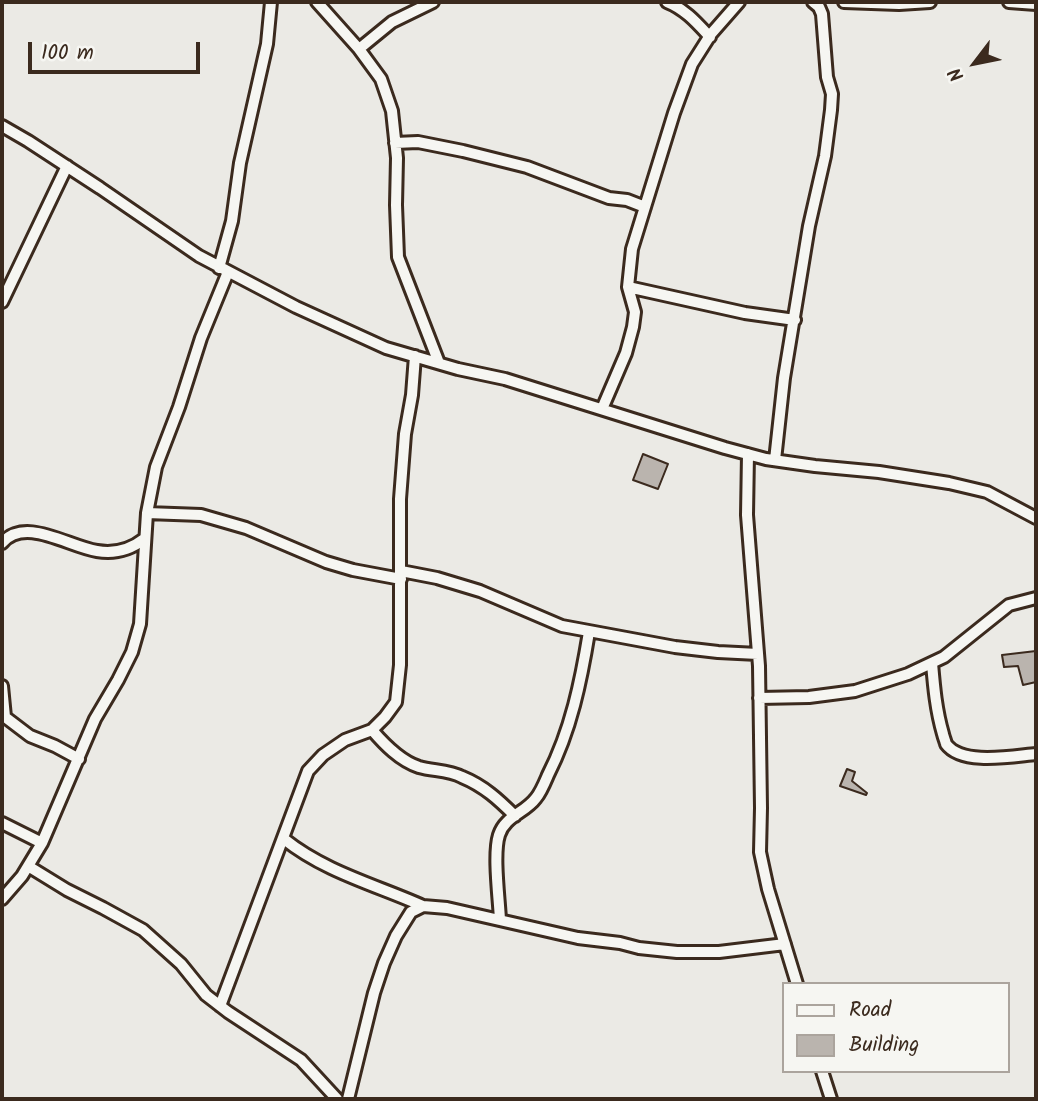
<!DOCTYPE html>
<style>
body{margin:0}
#map{position:relative;width:1038px;height:1101px;overflow:hidden;background:#ebeae5;font-family:Kalam,sans-serif}
canvas{display:block}
.frame{position:absolute;inset:0;border:4px solid #3b2a1e;pointer-events:none}
.legend{position:absolute;left:782px;top:982px;width:228px;height:91px;box-sizing:border-box;background:#f6f6f2;border:2px solid #aba49d;margin:0;padding:9px 12px;list-style:none;font-size:21px;color:#3b2a1e}
.legend li{display:flex;align-items:center;gap:14px;height:35px}
.legend b{width:35px;border:2px solid #aba49d}
.north{position:absolute;left:940px;top:28px;width:70px;height:70px;-webkit-text-stroke:5px #f6f6f2;paint-order:stroke;rotate:238deg;font-size:19px;font-weight:700;line-height:28px;text-align:center;color:#3b2a1e}
.north::after{content:'';display:block;margin:auto;width:24px;height:32px;background:#3b2a1e;clip-path:polygon(50% 0,100% 100%,50% 72%,0 100%)}
.scale{position:absolute;left:28px;top:42px;width:172px;height:32px;box-sizing:border-box;border:4px solid #3b2a1e;border-top:0;padding-left:9px;font-size:21px;line-height:24px;white-space:nowrap;color:#3b2a1e;-webkit-text-stroke:5px #f6f6f2;paint-order:stroke}
</style>
<div id="map">
<canvas width="1038" height="1101"></canvas>
<div class="frame"></div>
<ul class="legend">
<li><b style="height:9px;background:#f6f6f2"></b>Road</li>
<li><b style="height:19px;background:#bab4ae"></b>Building</li>
</ul>
<div class="north">N</div>
<div class="scale">100 m</div>
</div>
<script>
const c = document.querySelector('canvas').getContext('2d');
c.lineJoin = 'round';
function fill(path, color) { c.fillStyle = color; c.fill(path, 'evenodd'); }
function trace(path, color, width, dash) { c.strokeStyle = color; c.lineWidth = width; c.lineCap = dash ? 'butt' : 'round'; c.setLineDash(dash || []); c.stroke(path); }
const building = new Path2D(`
 M643,454l25,10 -10,25 -25,-9z
 M1036,651v31l-13,3 -5,-19 -14,1 -2,-12z
 M847,769l8,3 -3,9 15,12 -1,2 -26,-9z`);
fill(building, '#bab4ae');
trace(building, '#3b2a1e', 2);
const street = new Path2D(`
 M317,2l42,47 22,30 11,32 5,47 -1,47 2,52 41,106
 M667,2c18,7 30,21 43,35
 M844,2l55,2 31,-2
 M1009,2l27,2
 M359,49l33,-27 41,-20
 M2,126l26,15 72,47 99,68 97,51 90,41 72,21 47,10 220,69 41,11 49,7 64,6 70,11 38,9 49,26
 M395,143l23,-1 45,9 64,16 82,31 18,2 18,7
 M219,268l13,-47 8,-58 27,-119 4,-42
 M628,287l117,26 50,7
 M2,302l65,-136
 M602,409l24,-56 7,-26 2,-15 -7,-25 4,-38 42,-136 18,-49 19,-30 28,-32
 M748,454l-1,61 12,151 2,142 -1,44 8,37 29,95
 M775,460l9,-82 25,-152 16,-70 6,-46 1,-16 -5,-17 -5,-63 -3,-7 -6,-5
 M147,513l54,2 45,13 80,34 27,8 48,9
 M2,543c23,-27 67,4 95,8 18,3 33,-1 47,-12
 M401,571l36,7 43,13 82,35 113,21 43,5 40,2
 M932,663c2,24 4,47 11,71 0,1 3,9 3,10 16,22 67,12 90,10
 M2,686l3,31 25,19 25,10 24,13
 M759,698l50,-1 46,-6 53,-17 36,-17 65,-52 27,-7
 M372,730c12,14 28,31 47,37 14,4 30,3 43,10 22,9 37,23 53,39
 M2,823l40,20
 M284,839c41,33 92,46 139,67
 M28,866l39,24 36,18 40,22 38,34 25,31 22,17 73,48 36,39
 M2,899l20,-23 20,-33 53,-124 23,-39 14,-28 8,-28 7,-111 9,-46 23,-60 22,-69 27,-66
 M500,920c-1,-22 -7,-66 -1,-85 6,-19 26,-22 37,-37 5,-6 9,-16 12,-23 23,-45 33,-94 41,-143
 M220,1006l88,-235 15,-16 22,-15 27,-10 13,-13 11,-15 4,-37v-166l5,-65 7,-39 3,-39
 M822,1071l9,28
 M348,1099l26,-106 10,-30 12,-27 15,-24 12,-6 24,2 131,30 42,5 19,5 38,4h42l66,-8`);
trace(street, '#3b2a1e', 16);
trace(street, '#f6f6f2', 10);
</script>
